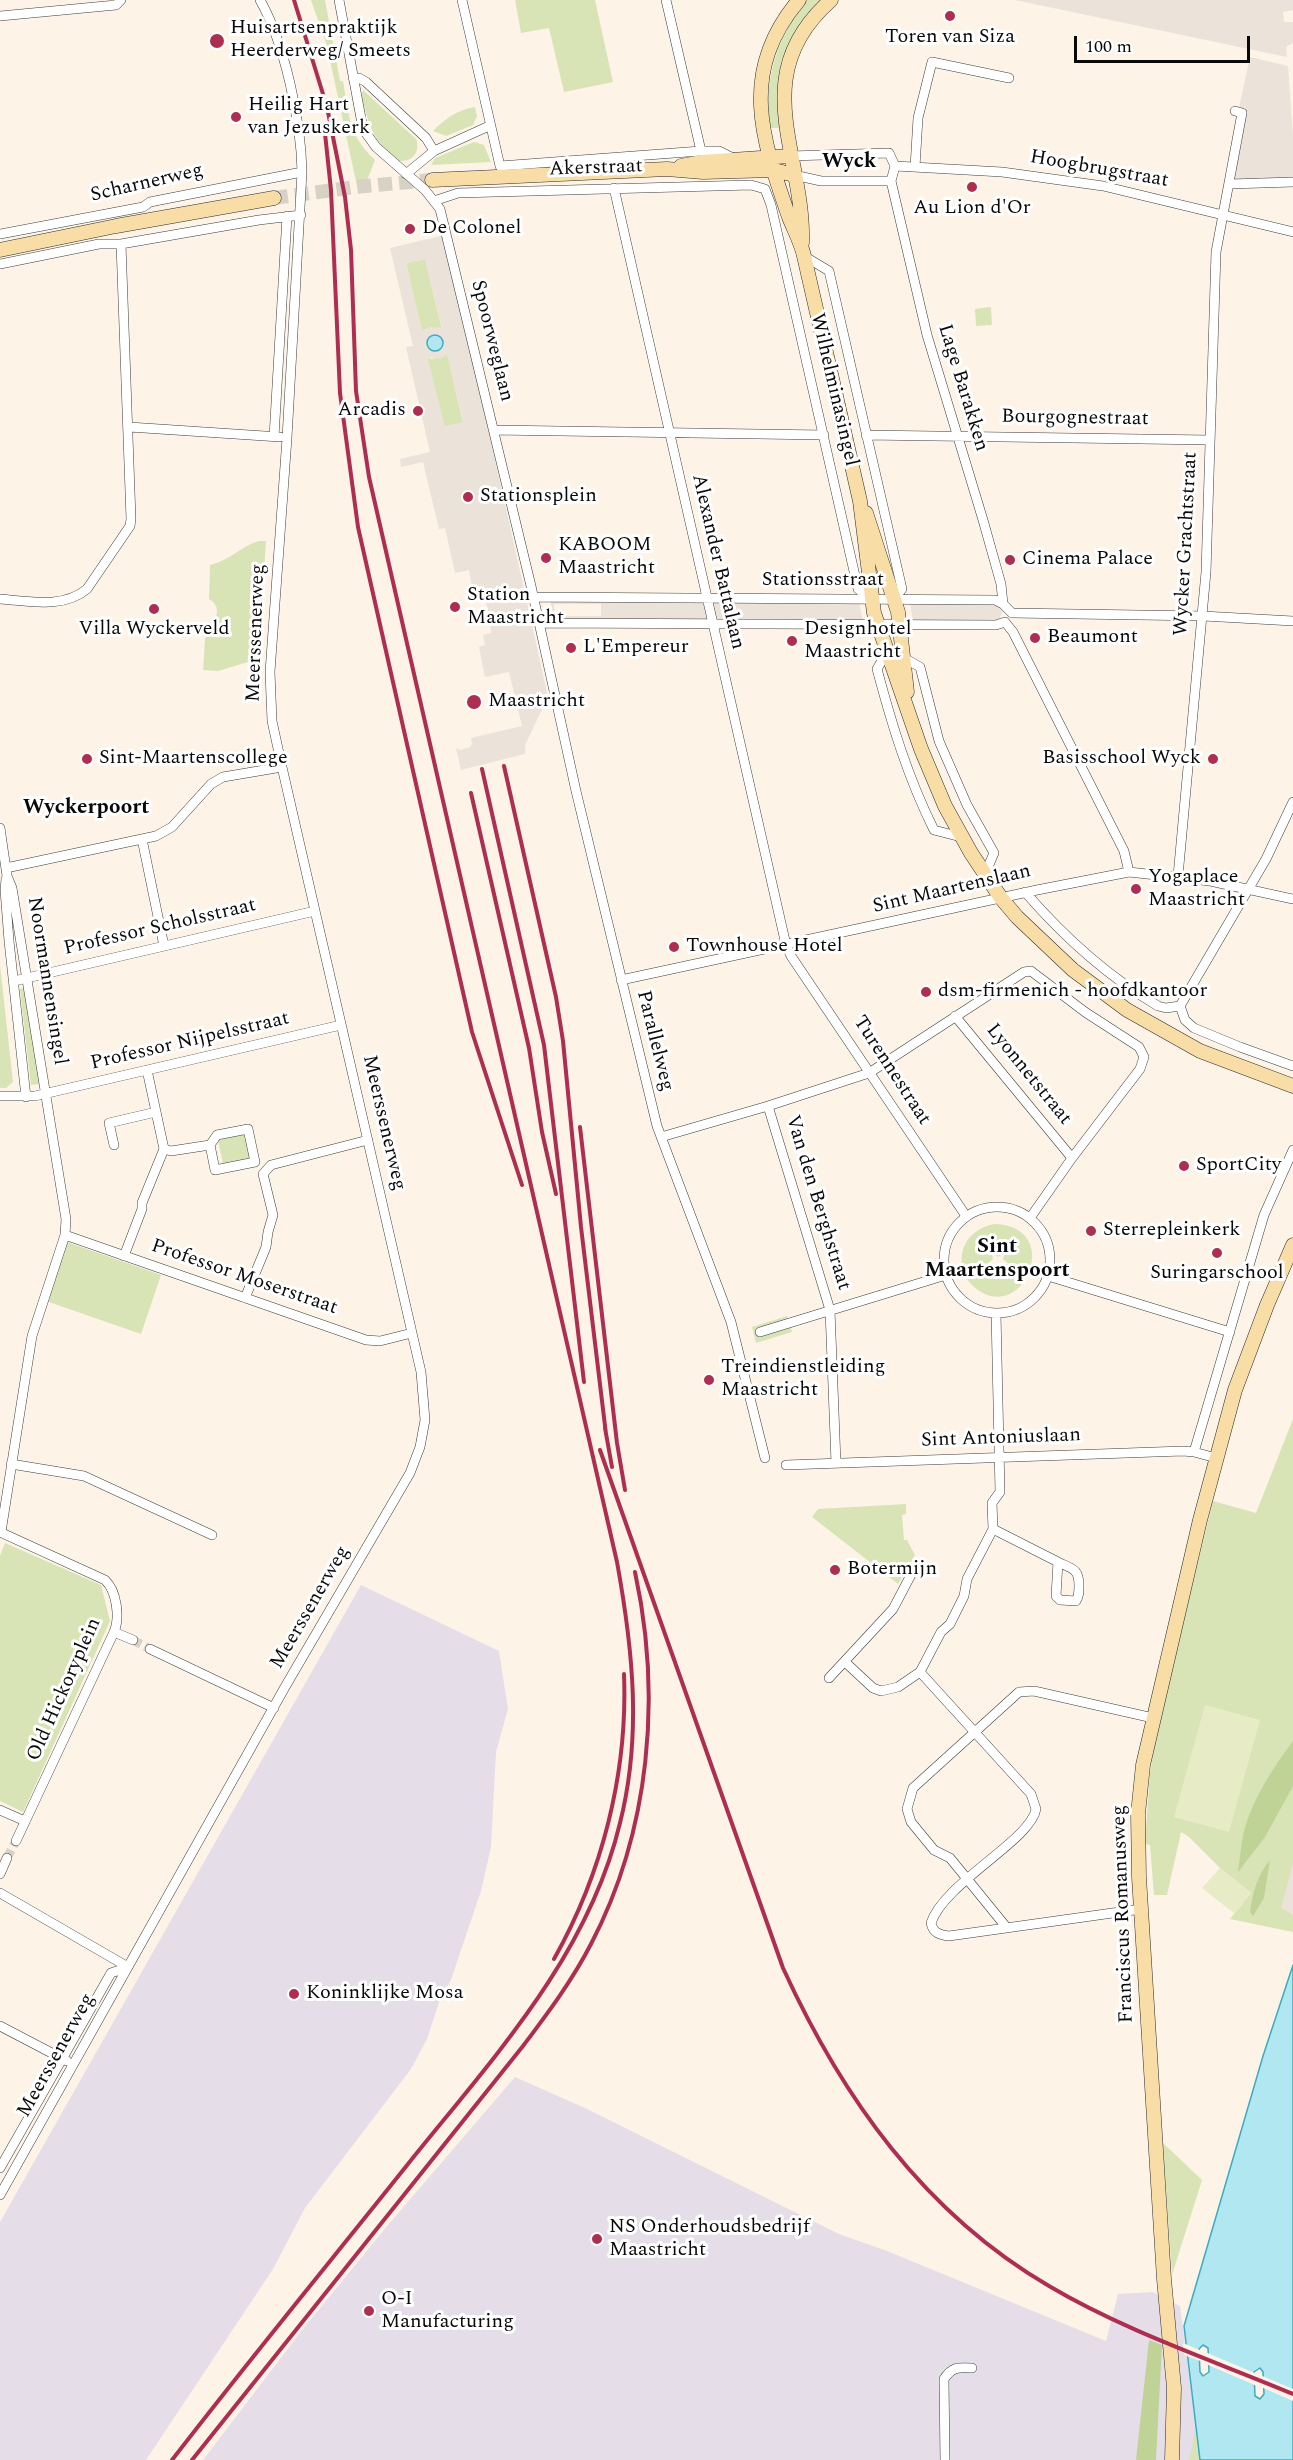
<!DOCTYPE html>
<style>
body{margin:0}
#map{position:relative;width:1293px;height:2460px;overflow:hidden;background:#fdf4e7;font-family:Spectral,serif}
canvas{display:block}
.scale{position:absolute;left:1074px;top:36px;width:176px;height:27px;box-sizing:border-box;border:3px solid #090909;border-top:0;padding-left:8px;font-size:18px;line-height:21px;white-space:nowrap;color:#090909;-webkit-text-stroke:4px #fff;paint-order:stroke}
</style>
<div id="map">
<canvas width="1293" height="2460"></canvas>
<div class="scale">100 m</div>
</div>
<script>
const c = document.querySelector('canvas').getContext('2d');
c.lineJoin = 'round';
function fill(path, color) { c.fillStyle = color; c.fill(path, 'evenodd'); }
function trace(path, color, width, dash) { c.strokeStyle = color; c.lineWidth = width; c.lineCap = dash ? 'butt' : 'round'; c.setLineDash(dash || []); c.stroke(path); }
function drawText(font, color, halo, rows, align = 'center') {
  c.font = font + ' Spectral,serif'; c.lineWidth = 6; c.setLineDash([]); c.textBaseline = 'middle'; c.strokeStyle = halo; c.fillStyle = color; for (const [text, x, y, turn = 0] of rows) {
    c.save(); c.translate(x, y); c.rotate((+turn || 0) * Math.PI / 180); c.textAlign = isNaN(turn) ? turn : align; if (halo) c.strokeText(text, 0, 0); c.fillText(text, 0, 0); c.restore();
  }
}
fill(new Path2D(`
 M361,1585l138,66 9,58 -12,43 -5,95 -10,44 -30,89 -12,22 -12,37 -16,30 -106,139 -32,61 -127,191h-146v-238z
 M515,2077l70,31 254,126 48,17 219,90 12,-47 35,-2 27,14 16,120 -4,34h-989l99,-130 86,-105z`), '#e5dee8');
fill(new Path2D(`
 M311,0h14l15,81h3c6,34 5,54 32,79l-12,31h-5l-31,-145z
 M515,0h80l18,82 -49,10 -15,-64 -28,5z
 M807,0h17l-45,87 1,41h-10c-7,-45 7,-93 37,-128z
 M363,90l54,50c2,14 -4,21 -18,21 -21,-17 -27,-26 -34,-52 -2,-7 -4,-13 -2,-19z
 M475,107l2,9 -4,9 -27,11 -13,-5c13,-13 24,-21 42,-24z
 M474,142l10,3 7,17 -60,3 4,-7z
 M425,259l17,70h-16l-4,3 -16,-69z
 M991,307l1,18 -16,1 -1,-17z
 M447,353l16,70 -19,4 -17,-70 5,2z
 M259,541h7l-8,118 -40,12 -15,-1 3,-46 9,-5c4,-8 2,-16 -6,-20l1,-34c19,-4 31,-19 49,-24z
 M0,965l13,117 -7,6h-6z
 M25,988l16,96 -10,1 -11,-96z
 M246,1134l5,24 -28,6 -5,-24z
 M994,1224c72,2 29,104 -20,63 -9,-8 -14,-21 -12,-33 3,-17 17,-27 32,-30zM991,1251l7,6 7,-5 -2,7 6,5h-8l-3,8 -3,-8h-8l6,-5z
 M67,1242l94,33 -20,59 -95,-33z
 M787,1316l5,16 -36,11 -4,-16z
 M1293,1419v513l-63,-13 21,-26 -31,-25 -31,-31 -8,-5 -14,63h-13l-4,-50 -5,-1 5,-71 9,-52 54,-220 43,12z
 M906,1504v10l-4,1 2,25h3l8,15 -17,29 -86,-67 6,-8z
 M5,1543l96,42 9,36 -87,191 -23,-11v-245z
 M1163,2143l39,37 -30,95z
 M1196,2426l4,34h-11z`), '#d8e4b5');
fill(new Path2D(`
 M1293,1741v45l-28,51 -27,35c2,-14 3,-28 6,-41 9,-33 29,-63 49,-90z
 M1270,1860l-6,38 -11,18 -3,-4c3,-21 7,-36 20,-52z
 M1149,2340l13,5 -6,115h-20z`), '#c0d396');
fill(new Path2D(`
 M1205,1705l55,15 -31,112 -55,-15z
 M1220,1868l31,25 -16,21 -33,-26z`), '#e7ecc6');
fill(new Path2D(`
 M1015,0h278v10l-10,2 1,10h9v21l-7,4 1,10z
 M1250,57l38,9 5,69v47l-63,2 8,-72z
 M445,235l103,462 -23,48v9l-64,16 -5,-22 4,2 10,-3 2,-3 -1,-6 51,-12 -13,-54 -24,5 -6,-30 6,-2 -2,-10 8,-2 -1,-16 -9,-31 -9,1 -3,-17 -14,3 -10,-45 -6,1 -16,-67 -22,5 -1,-8 30,-7 -24,-105 7,-1 -23,-98zM425,259l17,69 -13,-1 -7,4 -16,-68zM447,354l16,68 -18,4 -18,-69 13,2z
 M551,597l307,2 6,26 -313,-2zM554,604h47v12h-46z
 M910,603l80,1 7,1 6,7 -4,7 -8,3 -78,-1z
 M1293,1863v52l-12,-7z`), '#ebe2d9');
const water = new Path2D(`
 M427 343a8 8 0 1 1 16 0a8 8 0 1 1-16 0Z
 M1293,1965v495h-93l-16,-134 79,-270zM1203,2345l5,3 1,24 -6,4 -3,-4 -1,-23zM1260,2368l3,4 1,22 -4,5 -5,-3 -1,-24z`);
fill(water, '#b0e7f0');
trace(water, '#3dabc1', 1.5);
fill(new Path2D(`
 M1183,2343l19,8 1,11 -19,-7z
 M1205,2352l52,22v12l-51,-22z
 M1260,2375l33,14v12l-32,-14z`), '#fdf4e7');
trace(new Path2D(`
 M133,1640l17,9
 M7,1858l9,-17`), '#d8d1c6', 9, [9, 4.5]);
trace(new Path2D(`
 M274,198l81,-11 77,-7`), '#d8d1c6', 14, [14, 7]);
const street = new Path2D(`
 M339,0l24,129 13,18 49,43 15,19 91,377 45,205 81,335 74,196 34,136
 M462,0l38,166 201,-15h18l14,7
 M666,0l35,151
 M0,16l116,-11 5,-5
 M353,78h6l7,4 60,56 8,13
 M790,156l99,-3 6,13
 M895,166l-4,15 36,154 56,185 18,64 2,20
 M895,166l107,6 101,14 190,46
 M915,167l3,-49 14,-56 77,16
 M406,174l28,-23 55,-25
 M794,175l27,6h70
 M1230,184l63,-2
 M614,188l172,757 5,11 175,260
 M434,201l24,-8 293,-8 14,4 6,16 87,384 14,10
 M0,234l143,-27 7,-5 152,-30
 M804,256l25,15 73,318 -8,10
 M0,264l99,-20h22l138,-24 42,-5
 M129,427l151,10
 M494,430l330,5
 M866,435l344,5
 M274,437l13,-221
 M534,597l461,3 8,4 9,9
 M0,599c29,2 63,10 87,-10l43,-63 1,-7 -10,-275
 M1012,613l191,3 90,5
 M1005,622l8,10 111,219 5,21
 M540,623l456,2 9,-3
 M887,652l-10,17c15,56 31,109 57,161l27,7
 M904,658l16,9 19,74 28,64 27,48 -9,21
 M0,828l7,48 5,12 54,331 -1,16 -33,101 -31,196
 M142,839l22,107
 M6,868l150,-32 16,-9 39,-43 12,-7 59,-10
 M1178,876l28,-304 10,-320 26,-139 -7,-2
 M6,879l-1,11 4,51 17,156
 M1025,892c39,45 82,84 133,114l8,2 14,-2
 M621,980l416,-90 92,-18 81,9 83,18
 M14,981l301,-70
 M1180,1006l86,-147 27,-57
 M1180,1006l5,14 9,8 46,19 53,19
 M955,1016l117,142
 M147,1070l17,79
 M0,1096h35l306,-71
 M768,1106l62,204 6,153
 M661,1137l107,-31 101,-33 155,-101 7,-1 54,41 54,35 5,10 -4,12 -68,89 -42,60
 M114,1145l-5,-22 47,-11
 M164,1149l7,2 39,-6 7,-10 31,-6 7,33 -40,8 -5,-25
 M944 1260a53 53 0 1 1 106 0a53 53 0 1 1-106 0Z
 M65,1235l301,105 14,1 32,-8
 M124,1256l18,-47v-6l22,-54
 M1048,1276l182,56
 M245,1298l21,-51 2,-15 5,-17 -10,-41 8,-9 97,-25
 M760,1332l186,-57
 M1194,1452l70,-237 29,-65
 M11,1464l73,12 128,59
 M786,1465l397,-14 11,1 22,6
 M993,1529l65,33 -2,34 4,4 16,1c3,-5 3,-9 3,-15 0,-18 -7,-17 -21,-24
 M0,1532l105,48c12,11 15,38 9,52l-98,209
 M114,1632l19,8
 M150,1649l124,59
 M845,1662l28,26 8,3 17,-4 22,-15 21,-40 9,-8 14,-28 3,-17 26,-50 -1,-26 8,-11 -4,-179
 M920,1672l111,122 5,15c-5,31 -92,74 -105,114 2,10 9,12 18,13l192,-27
 M829,1678l64,-69 20,-38
 M0,1810l25,11
 M0,1874l7,-16
 M0,1893l128,74
 M1007,1928l-57,-70 -16,-8 -23,-28 -4,-13 6,-21 106,-96 15,-1 119,27
 M0,2026l67,35
 M0,2168l111,-195 17,-6
 M0,2195l285,-508 125,-214 10,-26 5,-27 -4,-48 -139,-605 -10,-46 -2,-49 17,-234 15,-266c-1,-51 -17,-128 -42,-172
 M945,2460l-1,-81c8,-12 14,-12 28,-11`);
const secondary = new Path2D(`
 M799,0c-61,72 -37,139 -10,217 5,13 12,25 15,39l56,245 14,112 47,136 24,57 26,47 30,45 16,19 56,53 54,40 73,41 93,35
 M681,166l21,-4 88,-6
 M432,180l235,-11 36,3 71,-2 20,5
 M802,243c3,-89 -57,-167 29,-243
 M0,250l116,-24 158,-28
 M866,513l32,99 9,80
 M1172,2460l2,-72 -10,-109 -25,-402 -1,-63 5,-49 57,-245 35,-130 32,-85 26,-60`);
trace(street, '#3c3c3c', 10);
trace(secondary, '#2b2b2b', 15);
trace(street, '#fff', 9);
trace(secondary, '#f9dda7', 14);
trace(new Path2D(`
 M324,124l7,66 9,203 18,134 114,505 50,153
 M504,766l52,231 7,44 18,186 25,207
 M482,769l62,276 40,337
 M471,793l58,255 13,84 14,62
 M580,1127l37,316 8,47
 M605,1428l7,39
 M600,1450l183,518c59,129 141,245 266,318 76,45 163,74 244,108
 M554,1959c48,-85 74,-186 70,-285
 M172,2460c77,-100 157,-197 236,-296 84,-105 180,-207 212,-341 22,-87 13,-173 -3,-261l-248,-1085 -13,-86 -5,-141 -6,-53 -18,-90 -33,-107
 M192,2460l331,-414c24,-32 49,-65 68,-102 59,-113 71,-248 44,-372`), '#ad2e51', 4);
for (const [x, y, r, color] of [
 [950,16,6,"#ad2e51"],
 [217,41,8,"#ad2e51"],
 [236,117,6,"#ad2e51"],
 [972,187,6,"#ad2e51"],
 [410,229,6,"#ad2e51"],
 [418,411,6,"#ad2e51"],
 [468,497,6,"#ad2e51"],
 [546,558,6,"#ad2e51"],
 [1010,560,6,"#ad2e51"],
 [455,607,6,"#ad2e51"],
 [154,609,6,"#ad2e51"],
 [1035,638,6,"#ad2e51"],
 [792,641,6,"#ad2e51"],
 [571,648,6,"#ad2e51"],
 [474,702,8,"#ad2e51"],
 [87,759,6,"#ad2e51"],
 [1213,759,6,"#ad2e51"],
 [1136,889,6,"#ad2e51"],
 [674,947,6,"#ad2e51"],
 [926,992,6,"#ad2e51"],
 [1184,1166,6,"#ad2e51"],
 [1091,1231,6,"#ad2e51"],
 [1217,1253,6,"#ad2e51"],
 [709,1380,6,"#ad2e51"],
 [835,1570,6,"#ad2e51"],
 [294,1994,6,"#ad2e51"],
 [597,2239,6,"#ad2e51"],
 [369,2311,6,"#ad2e51"]
]) { const dot = new Path2D(); dot.arc(x, y, r, 0, 2 * Math.PI); c.fillStyle = color; c.fill(dot); trace(dot, '#fff', 2); }
drawText('20px', '#090909', '#fff', [
 ["Huisartsenpraktijk",230,29],
 ["Heerderweg/ Smeets",230,52],
 ["Toren van Siza",950,38,"center"],
 ["Heilig Hart",248,106],
 ["van Jezuskerk",248,129],
 ["Au Lion d'Or",972,209,"center"],
 ["De Colonel",422,229],
 ["Arcadis",406,411,"right"],
 ["Stationsplein",480,497],
 ["KABOOM",558,546],
 ["Maastricht",558,569],
 ["Cinema Palace",1022,560],
 ["Station",467,596],
 ["Maastricht",467,619],
 ["Villa Wyckerveld",154,630,"center"],
 ["Designhotel",804,630],
 ["Maastricht",804,653],
 ["Beaumont",1047,638],
 ["L'Empereur",583,648],
 ["Maastricht",488,702],
 ["Sint-Maartenscollege",99,759],
 ["Basisschool Wyck",1201,759,"right"],
 ["Yogaplace",1148,878],
 ["Maastricht",1148,901],
 ["Townhouse Hotel",686,947],
 ["dsm-firmenich - hoofdkantoor",938,992],
 ["SportCity",1196,1166],
 ["Sterrepleinkerk",1103,1231],
 ["Suringarschool",1217,1274,"center"],
 ["Treindienstleiding",721,1368],
 ["Maastricht",721,1391],
 ["Botermijn",847,1570],
 ["Koninklijke Mosa",306,1994],
 ["NS Onderhoudsbedrijf",609,2228],
 ["Maastricht",609,2251],
 ["O-I",381,2300],
 ["Manufacturing",381,2323]
], 'left');
drawText('20px', '#090909', '#fff', [
 ["Akerstraat",596,169,-2],
 ["Hoogbrugstraat",1099,170,10],
 ["Scharnerweg",147,184,-13],
 ["Spoorweglaan",491,341,76],
 ["Lage Barakken",962,388,73],
 ["Wilhelminasingel",833,390,77],
 ["Bourgognestraat",1075,419,1],
 ["Wycker Grachtstraat",1187,544,-87],
 ["Alexander Battalaan",717,562,77],
 ["Stationsstraat",823,581],
 ["Meerssenerweg",257,633,-88],
 ["Sint Maartenslaan",952,890,-13],
 ["Professor Scholsstraat",160,928,-13],
 ["Noormannensingel",46,981,81],
 ["Parallelweg",654,1041,76],
 ["Professor Nijpelsstraat",190,1042,-13],
 ["Turennestraat",891,1071,57],
 ["Lyonnetstraat",1028,1075,51],
 ["Meerssenerweg",383,1123,77],
 ["Van den Berghstraat",817,1203,73],
 ["Professor Moserstraat",244,1278,19],
 ["Sint Antoniuslaan",1001,1439,-2],
 ["Meerssenerweg",311,1608,-60],
 ["Old Hickoryplein",65,1690,-66],
 ["Franciscus Romanusweg",1124,1914,-92],
 ["Meerssenerweg",57,2056,-61]
]);
drawText('bold 21px', '#090909', '#fff', [
 ["Wyck",849,163],
 ["Wyckerpoort",86,809],
 ["Sint",997,1248],
 ["Maartenspoort",997,1272]
]);
</script>
